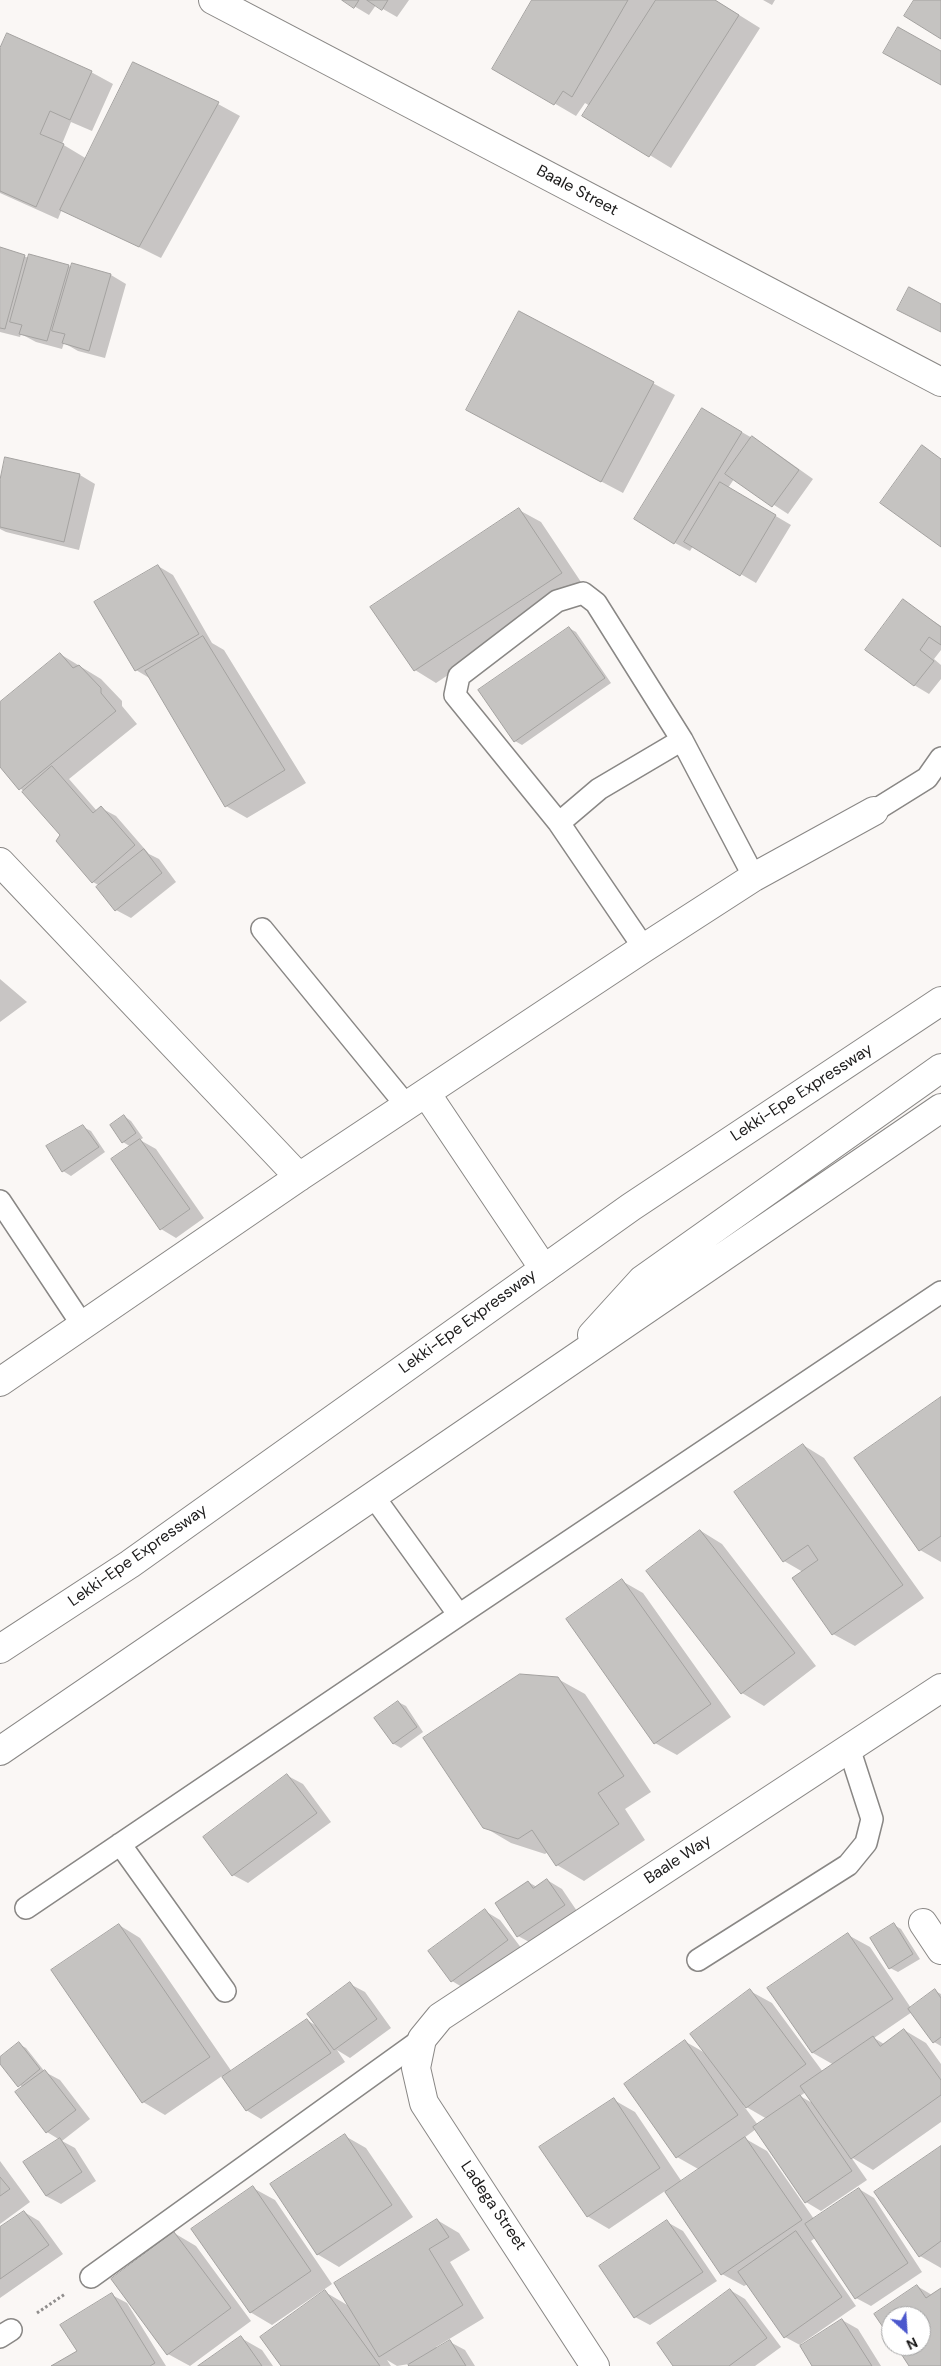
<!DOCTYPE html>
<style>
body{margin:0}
#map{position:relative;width:941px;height:2366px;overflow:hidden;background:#faf7f5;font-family:"DM Sans",sans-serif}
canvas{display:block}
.north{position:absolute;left:881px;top:2306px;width:50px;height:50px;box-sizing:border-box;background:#fff;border:1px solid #a3a3a3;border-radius:50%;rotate:154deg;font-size:14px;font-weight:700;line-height:20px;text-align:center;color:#1a1919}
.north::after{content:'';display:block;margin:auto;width:18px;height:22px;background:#4c58cd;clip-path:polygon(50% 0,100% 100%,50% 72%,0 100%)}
</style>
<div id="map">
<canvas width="941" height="2366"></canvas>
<div class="north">N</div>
</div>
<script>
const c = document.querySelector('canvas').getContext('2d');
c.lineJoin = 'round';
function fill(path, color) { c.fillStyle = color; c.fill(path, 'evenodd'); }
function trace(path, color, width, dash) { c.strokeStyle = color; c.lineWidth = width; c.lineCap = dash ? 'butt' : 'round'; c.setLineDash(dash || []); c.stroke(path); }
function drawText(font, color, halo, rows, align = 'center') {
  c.font = font + ' "DM Sans",sans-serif'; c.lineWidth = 4; c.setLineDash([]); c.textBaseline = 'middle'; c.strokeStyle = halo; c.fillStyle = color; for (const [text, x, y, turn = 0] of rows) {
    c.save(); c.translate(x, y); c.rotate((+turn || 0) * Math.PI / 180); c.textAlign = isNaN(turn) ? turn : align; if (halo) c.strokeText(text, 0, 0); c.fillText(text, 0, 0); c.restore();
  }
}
fill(new Path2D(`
 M344,0h65l-12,17 -21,-12 -7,10z
 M533,0h182l45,28 -89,140 -87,-53 6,-9 -5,-3 -9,13 -82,-48z
 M763,0h12l-3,5z
 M0,51l91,21 22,12 -21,47 -21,-9 -9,22 25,15 131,-55 22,12 -79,142 -99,-49 -4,10 -58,-26z
 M0,248l29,10 82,17 15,9 -21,74 -27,-7 -14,-8 -2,6 -26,-7 -15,-8 -1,3 -20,-5z
 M520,312l155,83 -52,98 -134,-71z
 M703,410l65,37 45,32 -25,35 -54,-35 -6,9 63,37 -35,58 -63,-37 -3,5 -15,-8z
 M6,458l74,17 15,9 -16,66 -73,-18 -6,-3v-44z
 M519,510l22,12 42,63 -147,98 -21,-13z
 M158,566l15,9 39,68 12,7 82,133 -59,35 -21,-12 -75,-127 -15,-9z
 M903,601l38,25v24l-7,9 7,6v14l-12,15 -15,-9z
 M569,628l7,4 35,51 -89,62 -7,-4z
 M60,654l41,25 21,22v5l15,18 -68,55 28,32 4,-3 15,8 33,38 10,5 17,23 -45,36 -15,-8 -16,-24 -7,-4 -31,-47 -62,-70v-62z
 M0,979l27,23 -27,20z
 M124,1116l7,5 12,17 -3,2 16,9 48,69 -28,20 -15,-9 -30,-82 -8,-5 -11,-17z
 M83,1127l8,4 14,21 -34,24 -8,-5 -15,-24z
 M941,1399v163l-21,-12z
 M803,1445l21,13 100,140 -69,48 -22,-12 -30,-62 -19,-11z
 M701,1531l21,13 94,122 -52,40 -22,-13 -94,-122z
 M622,1581l21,12 88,124 -54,38 -22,-12z
 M558,1679l27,15 66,98 -26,17 20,31 -61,41 -27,-16 -9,-13 -3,2 -34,-11 -27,-16z
 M398,1702l8,4 17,26 -22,16 -7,-4z
 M288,1776l15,8 28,38 -83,61 -15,-8z
 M547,1880l15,9 17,25 -46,30 -15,-8 10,-54 9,5z
 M485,1911l15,9 22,29 -55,41 -15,-9z
 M119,1925l21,13 92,134 75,-52 11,7 32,-43 15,8 26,36 -41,30 -13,-8 8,12 -84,57 -15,-9 -24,-34 -57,39 -22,-13z
 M894,1925l7,4 19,30 -22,13 -8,-4z
 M848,1935l22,12 41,61 24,-17 6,3v52l-7,-4 -22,-30 -38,26 10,6 20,-14 22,13 15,21v58l-68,48 -22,-13 16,23 -46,31 -15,-9 -50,-73 -12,9 23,13 47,68 45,-30 15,9 48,74 -51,34 -15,-8 -41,-60 -4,3 45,65 -55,38 1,2 40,-26 16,9 23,37h-68l-13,-21 -15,-8 -37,-53 -4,2 -22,-12 -57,-83 -56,38 -22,-13 27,-116 21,12 47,70 18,-12 -23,-13 9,-115 21,12 43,-63 22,12 51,69 11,-7 -21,-12zM806,2092l8,12 -14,-8zM743,2105l24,14 -9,6z
 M19,2044l7,4 19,24 15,8 30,39 -28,22 13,7 21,33 -35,23 -15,-8 14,-56 -13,-8 -30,-39 6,-5 -23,-25v-5z
 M345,2136l21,12 47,69 -74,50 -22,-13z
 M941,2147v121l-21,-12z
 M0,2161l30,41 -30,22z
 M253,2188l22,12 57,84 -60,41 -22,-13z
 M24,2212l15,9 24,33 -63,44v-69z
 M437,2220l22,13 11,17 -20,12 34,56 -48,29 1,2 13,-7 15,8 10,16h-65l-1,-2 -12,2 -10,-6 4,6h-108l42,-74 24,14z
 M667,2222l16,9 34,50 -67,44 -15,-8z
 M174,2233l22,13 55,75 -61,45 -22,-12z
 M917,2286l15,9 9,-6v77h-30l-14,-20h24v-30h-30v21l-15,-23z
 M730,2290l15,9 36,48 -26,19h-80z
 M112,2295l15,8 39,63h-112l24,-15z
 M241,2338l21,12 11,16h-72z`), '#0003');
const building = new Path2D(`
 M342,0h17l-5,8z
 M367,0h21l-6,10z
 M532,0h96l-56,97 -9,-6 -9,14 -62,-36z
 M656,0h59l24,15 -90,142 -67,-41z
 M914,0h27v39l-37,-23z
 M898,27l43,24v34l-58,-32z
 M7,33l85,38 -22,49 -20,-9 -10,23 24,10 -28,63 -36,-16v-143z
 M133,62l86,40 -80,145 -79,-37z
 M0,247l25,8 -20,74 -5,-1z
 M29,254l40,11 -22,76 -28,-7 3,-9 -12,-3z
 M72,263l39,11 -22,77 -27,-8 3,-9 -13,-3z
 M909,287l32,17v28l-44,-22z
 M519,311l135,71 -53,100 -135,-72z
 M702,408l40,24 -68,112 -40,-25z
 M752,436l47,34 -27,37 -47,-33z
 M922,445l19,14v88l-61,-44z
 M5,457l75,17 -16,68 -64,-15v-47z
 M720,482l56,33 -36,61 -56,-34z
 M519,508l43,65 -148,98 -44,-64z
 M158,565l41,69 -64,37 -41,-69z
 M903,599l38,28v18l-12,-8 -9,13 14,11 -20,25 -49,-36z
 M569,627l36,51 -91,64 -36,-52z
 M203,636l82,134 -60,37 -80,-136z
 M60,653l13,15 6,-3 22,23v5l15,18 -97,79 -19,-23v-65z
 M52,766l41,47 8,-7 34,39 -43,38 -36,-42 4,-6 -38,-43z
 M144,849l18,24 -47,38 -19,-24z
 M124,1115l12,18 -14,10 -12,-18z
 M83,1125l16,22 -37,25 -16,-26z
 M140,1139l50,70 -30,21 -49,-71z
 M941,1397v139l-22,15 -65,-93z
 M803,1444l100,141 -71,50 -40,-57 26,-18 -10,-15 -25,17 -49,-70z
 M700,1530l95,123 -54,41 -95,-123z
 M622,1579l89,125 -57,40 -88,-125z
 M520,1674l38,3 66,99 -26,17 21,31 -63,42 -24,-36 -14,9 -35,-11 -60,-90z
 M398,1701l19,26 -24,17 -19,-26z
 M287,1774l30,39 -85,63 -29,-39z
 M547,1879l18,26 -48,32 -22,-34 33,-22 5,7z
 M485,1909l23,31 -57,42 -23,-31z
 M894,1923l19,31 -24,15 -19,-31z
 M119,1924l91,133 -68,46 -91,-133z
 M848,1933l45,66 -81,54 -45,-65z
 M350,1982l27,37 -43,31 -27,-36z
 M750,1989l56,75 -60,44 -56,-74z
 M935,1989l6,9v39l-8,6 -25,-34z
 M307,2019l24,34 -85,58 -24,-34z
 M904,2029l37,51v15l-90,64 -51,-73 73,-50 7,10z
 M685,2040l53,75 -62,43 -52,-74z
 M19,2042l21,27 -22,18 -18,-23v-7z
 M45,2070l31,40 -30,23 -31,-41z
 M800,2095l52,76 -47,32 -52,-76z
 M614,2098l46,70 -73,49 -48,-70z
 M345,2134l47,71 -75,50 -47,-71z
 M745,2137l57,83 -81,55 -56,-83z
 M60,2138l22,34 -36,24 -23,-34z
 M941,2146v95l-22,16 -45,-65z
 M0,2177l10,12 -10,7z
 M253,2186l58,85 -61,42 -59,-84z
 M859,2188l49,75 -53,36 -50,-75z
 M24,2211l25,34 -49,34v-52z
 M437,2219l12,18 -20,12 34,56 -84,52 -45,-74z
 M667,2220l36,52 -69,46 -35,-52z
 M796,2231l46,66 -58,41 -46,-66z
 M174,2232l57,76 -64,47 -56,-76z
 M917,2285l9,13 15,-10v78h-32l-13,-20h25v-30h-30v23l-17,-25z
 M730,2289l37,49 -38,28h-56l-16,-23z
 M325,2290l55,76h-99l-21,-29z
 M112,2293l43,70 -5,3h-99l26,-15 -17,-26z
 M842,2319l30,47h-60l-12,-20z
 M241,2336l21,30h-64z
 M450,2340l16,26h-57l-1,-1z`);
fill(building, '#c5c3c1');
trace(building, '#a4a2a0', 1);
const service = new Path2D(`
 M874,811l53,-33 14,-20
 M559,823l-104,-128 4,-19 98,-75 26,-8 13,10 86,137
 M262,929l144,176
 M644,948l-85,-125 40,-34 83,-49 72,137
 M0,1201l83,125
 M374,1497l85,118 482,-323
 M120,1844l105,147
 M26,1908l433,-293
 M698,1960l150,-95 18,-22 6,-24 -23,-71
 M91,2277l331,-238
 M0,2337l11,-7`);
const minor = new Path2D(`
 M0,862l299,315
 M426,1093l118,176
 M0,1382l299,-205 345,-229 110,-71 120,-66
 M923,1923l18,27
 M595,2366l-171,-263 -8,-35 6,-29 18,-22 501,-329`);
const tertiary = new Path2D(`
 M213,0l728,382`);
const trunk = new Path2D(`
 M592,1335l50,-55 299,-212
 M0,1649l130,-85 501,-357 310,-206
 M0,1751l941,-643`);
trace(service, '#898785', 24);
trace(minor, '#898785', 30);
trace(tertiary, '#898785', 30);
trace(trunk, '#898785', 30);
trace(new Path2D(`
 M37,2313l28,-19`), '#8f8d8c', 3, [2.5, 2.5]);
trace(service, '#fff', 21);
trace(minor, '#fff', 28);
trace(tertiary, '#fff', 28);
trace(trunk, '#fff', 28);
drawText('16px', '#1a1919', '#fff', [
 ["Baale Street",577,191,28],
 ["Lekki-Epe Expressway",802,1093,-33],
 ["Lekki-Epe Expressway",468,1322,-36],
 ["Lekki-Epe Expressway",138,1556,-35],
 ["Baale Way",678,1860,-33],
 ["Ladega Street",493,2206,56]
]);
</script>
